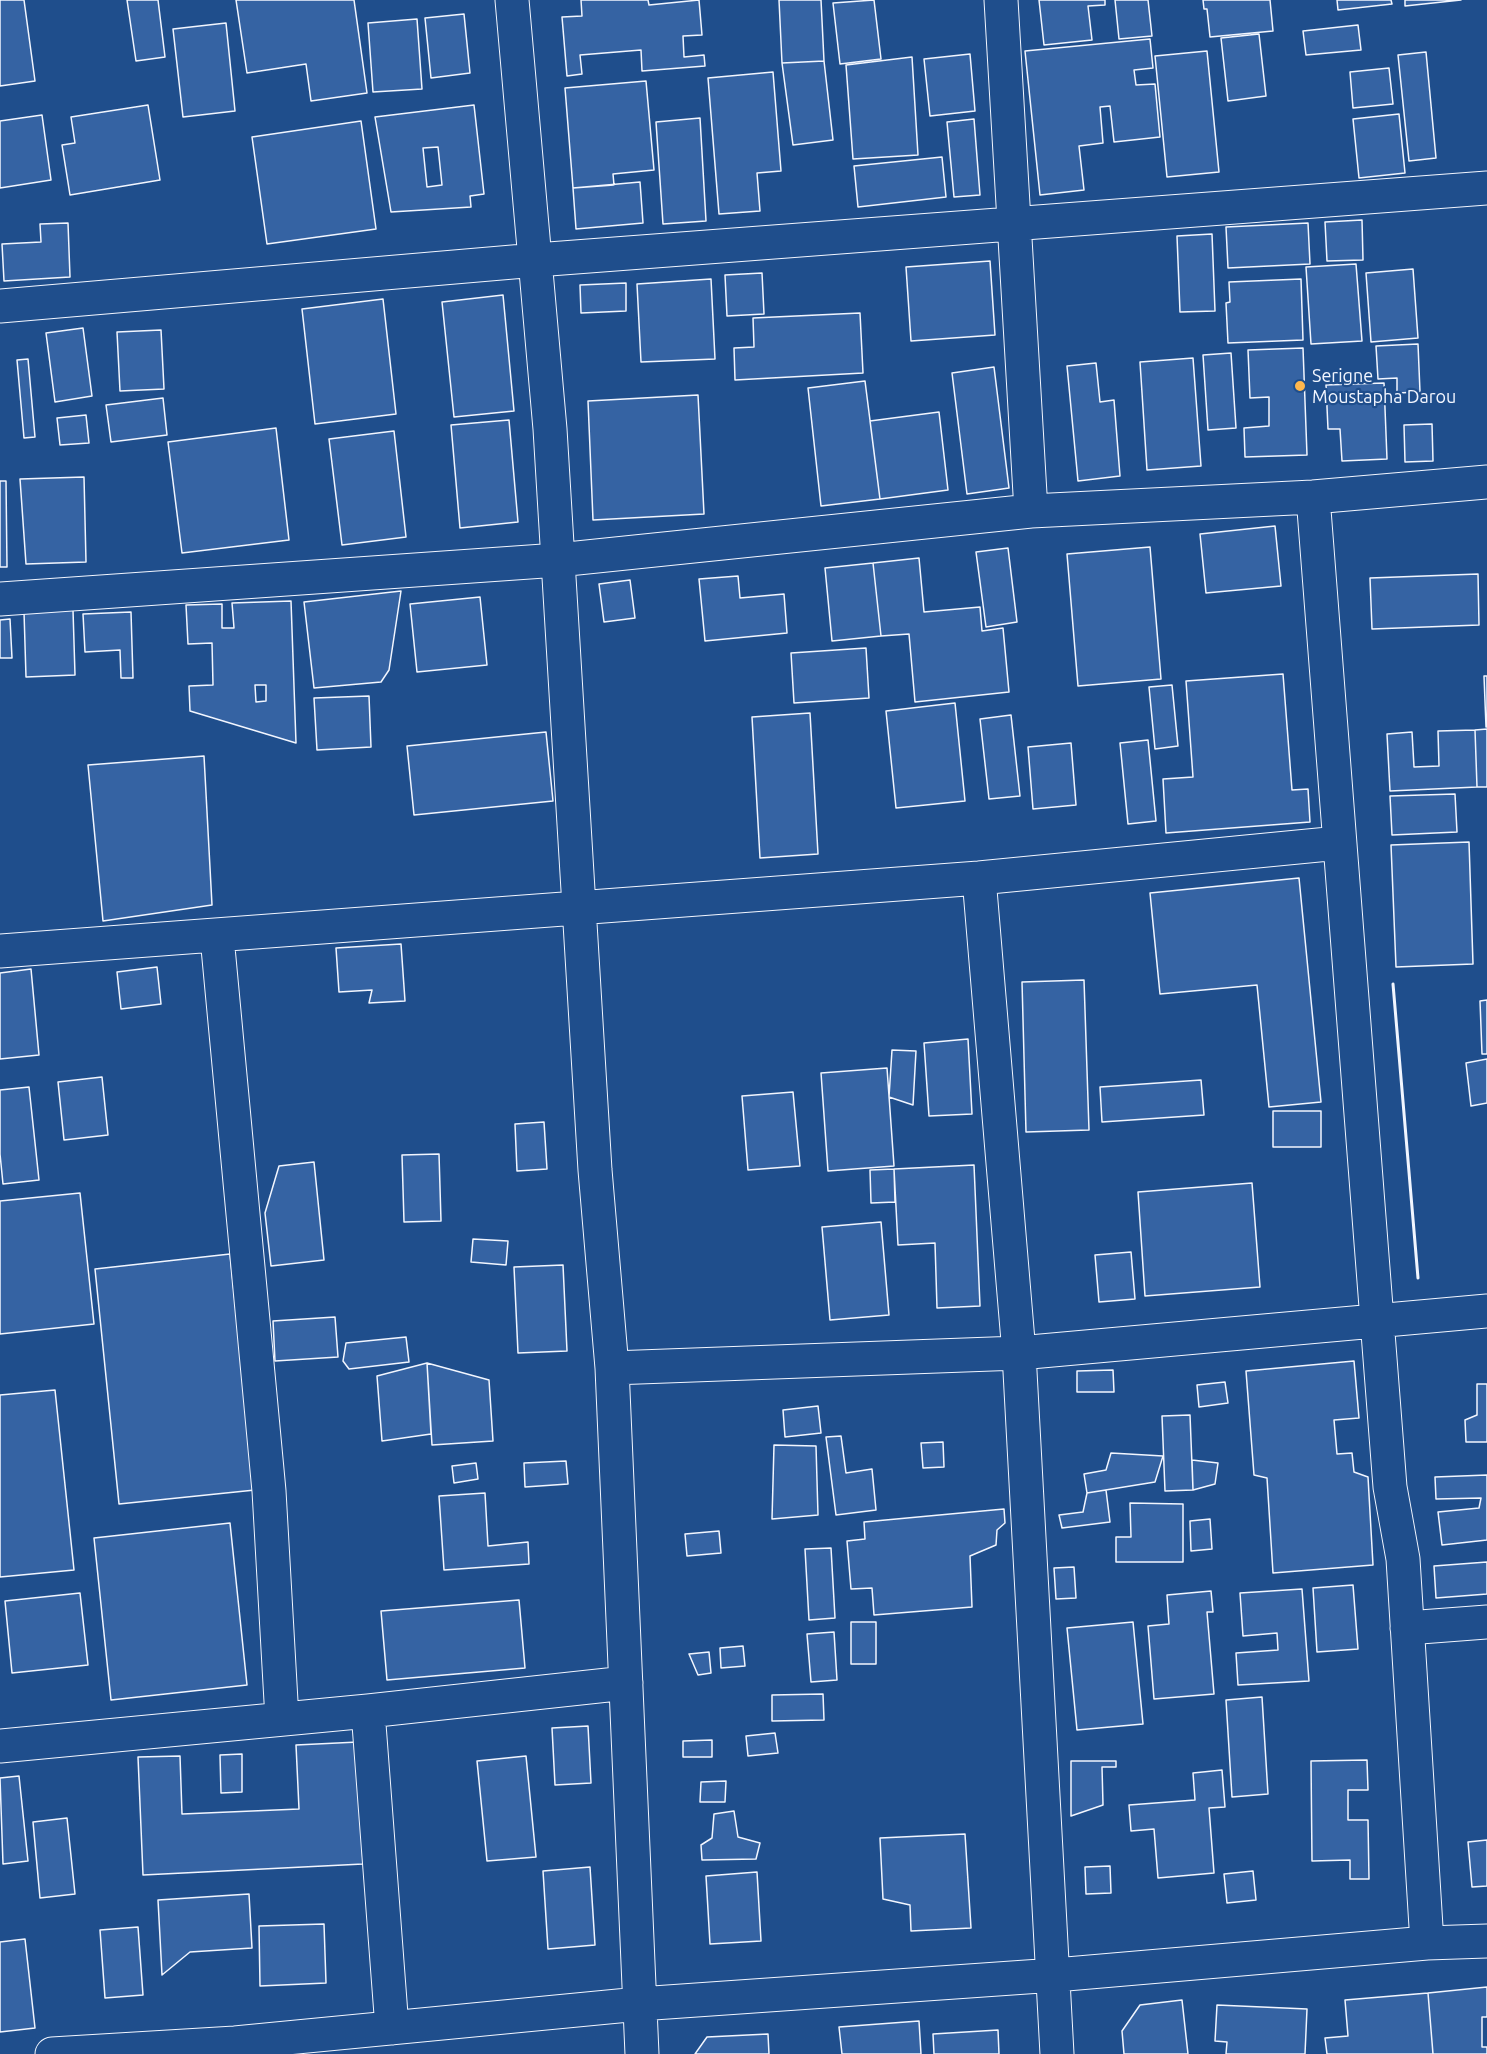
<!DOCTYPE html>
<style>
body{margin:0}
canvas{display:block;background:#1f4e8c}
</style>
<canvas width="1487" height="2054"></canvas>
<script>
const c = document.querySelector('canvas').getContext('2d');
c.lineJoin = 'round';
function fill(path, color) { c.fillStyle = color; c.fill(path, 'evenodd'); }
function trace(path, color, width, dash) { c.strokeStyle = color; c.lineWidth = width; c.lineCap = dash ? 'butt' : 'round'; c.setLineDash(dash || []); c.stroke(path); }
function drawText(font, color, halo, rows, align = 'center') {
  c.font = font + ' Ubuntu,sans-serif'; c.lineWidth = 4.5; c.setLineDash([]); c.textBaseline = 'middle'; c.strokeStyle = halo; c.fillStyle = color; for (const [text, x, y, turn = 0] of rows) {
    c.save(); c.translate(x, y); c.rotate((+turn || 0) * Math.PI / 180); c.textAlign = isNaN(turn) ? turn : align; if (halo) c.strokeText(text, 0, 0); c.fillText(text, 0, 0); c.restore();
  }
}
const building = new Path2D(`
 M0,0h24l11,81 -35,5z
 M127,0h31l7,57 -29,4z
 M236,0h118l13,93 -56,8 -5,-37 -59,9z
 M581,0h67l1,5 50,-5 3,35 -19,1 1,21 20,-2 1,11 -63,5 -1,-21 -61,5 2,19 -15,2 -5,-59 20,-1z
 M779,0h42l3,61 -42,2z
 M874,0l7,59 -41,5 -7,-61z
 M1039,0h66v5l-17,1 4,34 -48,5z
 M1115,0h33l4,36 -33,3z
 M1203,0h67l3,31 -63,6 -3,-28h-3z
 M1337,0h54l1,4 -54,6z
 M1405,0h56l-56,6z
 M464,14l6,59 -39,5 -6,-60z
 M417,19l5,70 -49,3 -5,-69z
 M226,23l9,88 -52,6 -10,-88z
 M1358,25l3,25 -55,5 -3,-24z
 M1259,34l7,62 -38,5 -7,-63z
 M1150,39l3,29 -19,2 2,15 19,-1 5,53 -46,5 -4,-36 -10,1 3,36 -24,3 5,44 -44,5 -15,-144z
 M1207,51l12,121 -52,5 -12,-121z
 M1426,52l10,106 -27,3 -11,-106z
 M970,54l5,57 -45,5 -6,-57z
 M912,57l6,98 -65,4 -7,-94z
 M824,61l9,79 -40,5 -11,-82z
 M1389,68l4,36 -40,4 -3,-36z
 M773,72l8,99 -24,2 3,38 -41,3 -11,-136z
 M646,81l8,89 -41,4 1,11 -41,3 -8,-100z
 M148,105l12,75 -90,15 -8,-50 13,-2 -4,-26z
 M474,105l10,89 -14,2 1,11 -80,5 -16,-95zM438,147l4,38 -15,2 -4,-39z
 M1399,114l6,59 -46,5 -6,-59z
 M42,115l9,65 -51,8v-67z
 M700,118l6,103 -43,3 -7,-102z
 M974,119l6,76 -26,2 -7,-75z
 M361,121l15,108 -109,15 -15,-107z
 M942,157l4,40 -88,10 -4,-41z
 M640,182l3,41 -67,6 -3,-41z
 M1362,220l1,40 -36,1 -2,-39z
 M68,223l2,54 -66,4 -2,-37 39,-2 -1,-18z
 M1308,223l2,41 -82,4 -2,-41z
 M1212,234l3,77 -35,1 -3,-76z
 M990,261l5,74 -84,6 -5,-74z
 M1356,264l6,77 -51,3 -5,-77z
 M1413,269l5,69 -47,4 -5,-69z
 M762,273l2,41 -37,2 -2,-41z
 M711,279l4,80 -74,3 -4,-78z
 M1301,279l2,61 -75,3 -2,-40 4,-1 -1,-20z
 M626,283v28l-45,2 -1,-28z
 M503,295l11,116 -60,6 -12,-115z
 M383,299l13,115 -81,10 -13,-115z
 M860,313l3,60 -128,7 -1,-32 20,-1 -1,-29z
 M83,328l9,68 -37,6 -9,-69z
 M161,330l3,59 -44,2 -3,-59z
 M1418,344l2,48 -23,1v-15l-19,1 -2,-33z
 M1303,348l4,107 -62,2 -1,-29 25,-2v-29l-19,1 -2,-48z
 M1231,353l5,75 -28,2 -5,-75z
 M1193,358l8,108 -54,4 -7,-108z
 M28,359l7,78 -11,1 -7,-78z
 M1096,363l4,39 14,-2 6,76 -42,5 -11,-115z
 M994,367l15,121 -42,6 -15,-121z
 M865,381l15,118 -59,7 -13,-118z
 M1384,383l3,76 -45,2 -2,-32h-12l-2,-44z
 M698,395l6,119 -111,6 -5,-119z
 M163,398l4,37 -56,7 -5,-37z
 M939,412l9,78 -68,9 -10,-78z
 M86,415l3,28 -29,2 -3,-27z
 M509,420l9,102 -58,6 -9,-103z
 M1432,424l1,37 -28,1 -1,-37z
 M276,428l13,112 -107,13 -14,-111z
 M394,431l12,106 -64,8 -13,-106z
 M84,477l2,85 -60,2 -6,-85z
 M0,481h6l1,86h-7z
 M1275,526l6,60 -75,7 -6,-59z
 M1150,547l11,132 -83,7 -11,-132z
 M1008,548l9,74 -31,5 -10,-75z
 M919,558l5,54 56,-5 2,24 21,-3 6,64 -94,10 -6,-68 -28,2 -8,-73z
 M873,563l8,73 -49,5 -7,-73z
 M1478,574l1,51 -107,4 -2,-51z
 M738,576l2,22 44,-4 3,39 -82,8 -6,-62z
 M630,580l5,38 -31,4 -5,-38z
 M401,591l-12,79 -8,12 -67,6 -10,-86z
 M480,597l7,68 -70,7 -7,-68z
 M291,601l5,142 -106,-32 -1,-25 24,-1 -1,-42 -24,1 -2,-39 36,-1v24h12l-2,-25zM255,685h11v16l-10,1z
 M73,610l2,65 -49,2 -2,-65z
 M131,612l2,66h-12l-1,-28 -35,2 -2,-38z
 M10,619l2,39h-12v-38z
 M866,648l3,50 -75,5 -3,-50z
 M1283,674l9,116 16,-1 2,33 -144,11 -3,-54 30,-2 -7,-96z
 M1484,676h3v51h-1z
 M1172,685l6,61 -23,3 -6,-62z
 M369,696l2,51 -54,3 -3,-52z
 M955,703l10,98 -69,7 -10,-97z
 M810,713l8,141 -58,4 -8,-141z
 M1011,715l9,81 -31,3 -9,-80z
 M1487,729v58h-10l-2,-57z
 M1475,730l2,57 -87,4 -3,-57 25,-2 2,35 25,-1 -1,-35z
 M546,732l7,69 -139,14 -7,-69z
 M1148,740l8,81 -28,3 -8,-81z
 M1071,743l5,62 -43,4 -5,-62z
 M204,756l8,149 -109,16 -15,-156z
 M1455,794l2,38 -65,3 -2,-39z
 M1469,842l4,122 -77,3 -5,-122z
 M1299,878l22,224 -52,5 -12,-122 -97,9 -10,-101z
 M401,944l4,57 -36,2 3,-13 -33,2 -3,-44z
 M157,967l4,37 -40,5 -4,-37z
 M31,969l8,86 -39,4v-86z
 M1084,980l5,150 -63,2 -4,-150z
 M1487,1000v54h-5l-2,-53z
 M968,1039l4,75 -43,2 -5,-73z
 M892,1050l24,1 -3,54 -24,-8z
 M1487,1059v44l-16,3 -5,-43z
 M887,1068l7,98 -66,5 -7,-98z
 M102,1077l6,58 -44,5 -6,-58z
 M1201,1080l3,35 -102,7 -2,-35z
 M29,1087l10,93 -36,4 -3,-30v-64z
 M793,1092l7,74 -52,4 -6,-74z
 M1273,1111h48v36h-48z
 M544,1122l3,47 -30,2 -2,-47z
 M439,1154l2,67 -37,1 -2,-67z
 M314,1162l10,98 -53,6 -6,-53 14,-47z
 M974,1165l6,141 -43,2 -2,-65 -37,2 -4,-76z
 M894,1169l1,33 -24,1 -1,-33z
 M1252,1183l8,104 -115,9 -7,-104z
 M80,1193l14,131 -94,10v-133z
 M881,1222l8,93 -59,5 -8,-93z
 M473,1239l35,2 -2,24 -35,-3z
 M1131,1252l4,47 -36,3 -4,-47z
 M230,1254l25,236 -136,14 -24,-235z
 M563,1265l4,86 -49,2 -4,-86z
 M335,1317l3,40 -63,4 -2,-40z
 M406,1337l3,25 -60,7 -6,-8 3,-18z
 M1354,1361l5,57 -25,2 3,34 15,-1 2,19 14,5 5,88 -100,8 -6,-95 -13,-3 -8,-104z
 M427,1363l62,17 4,61 -61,4z
 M427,1363l4,71 -49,7 -5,-65z
 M1113,1370l1,22h-37v-21z
 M1225,1382l3,21 -29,4 -2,-22z
 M1477,1384h10v58h-21l-1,-22 12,-5z
 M55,1390l19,180 -74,7v-182z
 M818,1406l3,27 -36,4 -2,-27z
 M1190,1415l3,75 -28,1 -3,-75z
 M841,1436l5,37 26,-4 4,41 -40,5 -10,-78z
 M943,1442l1,25 -21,1 -2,-25z
 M774,1445l42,1 2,69 -46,4z
 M1111,1453l52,3 -8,26 -68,11 -3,-19 22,-4z
 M1192,1460l26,3 -3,21 -22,6z
 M566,1461l2,23 -43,3 -1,-24z
 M476,1463l2,16 -24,4 -2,-17z
 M1487,1475v65l-45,5 -4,-33 41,-4 2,-10 -45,1 -1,-22z
 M1106,1490l4,32 -48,6 -3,-13 24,-3 4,-19z
 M485,1493l3,53 40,-4 1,22 -85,6 -5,-74z
 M1130,1503l53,1v58h-67v-25h15z
 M1004,1509l1,14 -8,7 -1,15 -26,11 2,51 -98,8 -2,-27 -21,1 -4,-48 18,-2 -1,-17z
 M1210,1519l2,30 -21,2 -1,-30z
 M230,1523l17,162 -136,15 -17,-162z
 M719,1531l2,22 -34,3 -2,-22z
 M831,1548l4,70 -26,2 -4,-71z
 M1487,1562v32l-51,4 -2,-32z
 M1074,1567l2,31 -20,1 -2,-31z
 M1353,1585l5,64 -41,3 -4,-64z
 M1302,1589l7,92 -71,4 -2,-32 42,-3 -1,-17 -34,3 -3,-43z
 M1211,1591l2,21h-6l7,82 -60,5 -6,-73 21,-2 -2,-29z
 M80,1593l8,72 -76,8 -7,-72z
 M519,1600l6,68 -138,12 -6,-69z
 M851,1622h25v42h-25z
 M1133,1622l10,102 -66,6 -10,-102z
 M834,1632l3,48 -26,2 -4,-48z
 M743,1646l2,20 -24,2 -1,-20z
 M709,1652l2,21 -13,2 -9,-21z
 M823,1694l1,26 -52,1v-26z
 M1262,1697l6,97 -36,3 -6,-97z
 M588,1726l3,57 -36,2 -3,-57z
 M775,1733l3,20 -30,3 -2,-20z
 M712,1740v17h-29v-16z
 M358,1742l5,122 -220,11 -5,-118 42,-1 2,58 117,-5 -3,-64z
 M242,1754v38l-21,1 -1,-38z
 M526,1756l10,101 -49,4 -10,-100z
 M1367,1760l1,30h-20v30h20l1,59h-19v-19l-38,1 -1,-100z
 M1071,1761h45v6h-14l1,38 -32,11z
 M1222,1770l3,37 -16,1 5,65 -56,5 -4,-49 -23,2 -2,-26 66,-5 -2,-27z
 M19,1776l9,85 -25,3 -3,-86z
 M726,1781l-1,21h-25l1,-20z
 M734,1811l4,26 22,6 -4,16 -54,1 -1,-15 11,-7 2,-24z
 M67,1818l8,76 -35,4 -7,-76z
 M965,1834l6,94 -60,3 -1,-26 -27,-6 -3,-61z
 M1487,1840v46l-15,1 -4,-45z
 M1110,1866l1,27 -25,1 -1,-27z
 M590,1867l5,78 -47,4 -5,-78z
 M1253,1871l3,29 -29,3 -3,-29z
 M757,1872l4,69 -51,3 -4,-68z
 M249,1894l3,54 -62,4 -28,23 -4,-75z
 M324,1924l2,59 -66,3 -1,-60z
 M138,1927l5,68 -38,3 -5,-68z
 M25,1939l10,89 -35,4v-90z
 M1487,1987v30h-5v30h5v7h-54l-5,-61z
 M1428,1993l5,61h-106l-2,-16 23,-2 -3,-36z
 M1182,2000l6,54h-64l-2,-23 18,-26z
 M1217,2005l90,4 -2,45h-79l1,-12 -12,-1z
 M919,2021l2,33h-79l-3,-27z
 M998,2030l1,24h-65l-1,-20z
 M768,2034l1,20h-74l12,-17z`);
fill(building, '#3563a3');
trace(building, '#f2f6ff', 1.5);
const street = new Path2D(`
 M512,0l38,429 45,741 17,198 30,686
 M1001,0l30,511
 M0,306l536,-46 951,-72
 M1313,497l77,990 13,72 24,384
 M0,599l558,-39 473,-49 282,-14 174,-15
 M979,878l40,475 38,701
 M217,937l52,554 13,228
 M0,951l979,-73 360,-35
 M612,1368l407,-15 468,-42
 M1407,1628l80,-6
 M368,1711l24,317
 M0,1746l368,-35 258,-28
 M52,2054l183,-11 404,-39 416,-29 372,-32 60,-2`);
trace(street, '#f2f6ff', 35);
trace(street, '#1f4e8c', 33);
trace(new Path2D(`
 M1393,984l25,294`), '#f2f6ff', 3);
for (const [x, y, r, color] of [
 [1300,386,6,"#ffb74d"]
]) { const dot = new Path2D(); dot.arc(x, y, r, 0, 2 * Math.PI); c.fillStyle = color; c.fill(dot); trace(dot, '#1f4e8c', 2); }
drawText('18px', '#f2f6ff', '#1f4e8c', [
 ["Serigne",1312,376],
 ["Moustapha Darou",1312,397]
], 'left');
</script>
